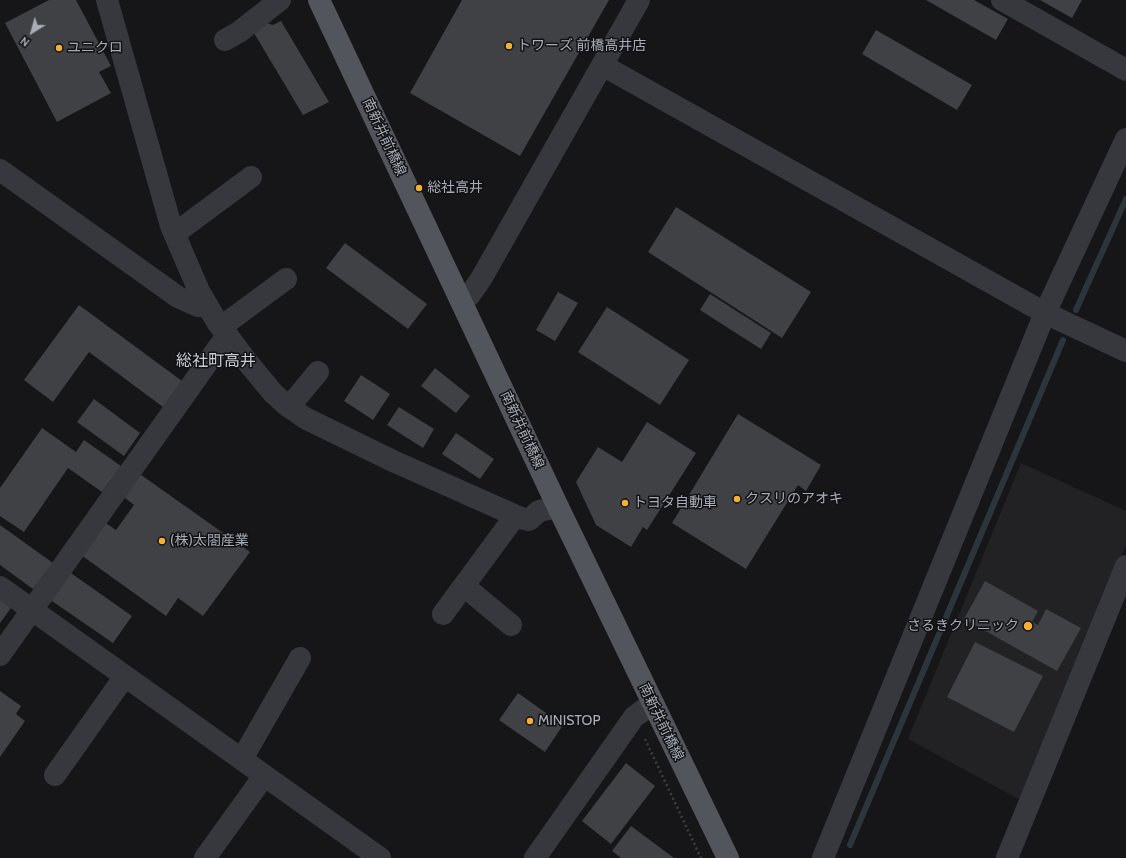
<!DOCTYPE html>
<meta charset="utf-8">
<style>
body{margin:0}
#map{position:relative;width:1126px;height:858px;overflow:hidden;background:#161618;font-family:Cabin,sans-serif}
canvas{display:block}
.north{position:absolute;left:12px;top:12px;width:40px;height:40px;-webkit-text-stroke:3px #111113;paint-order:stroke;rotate:217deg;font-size:11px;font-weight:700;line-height:16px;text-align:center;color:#a8adb8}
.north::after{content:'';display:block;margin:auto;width:14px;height:18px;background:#a8adb8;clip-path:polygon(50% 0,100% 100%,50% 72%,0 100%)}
</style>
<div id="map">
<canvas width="1126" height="858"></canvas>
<div class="north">N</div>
</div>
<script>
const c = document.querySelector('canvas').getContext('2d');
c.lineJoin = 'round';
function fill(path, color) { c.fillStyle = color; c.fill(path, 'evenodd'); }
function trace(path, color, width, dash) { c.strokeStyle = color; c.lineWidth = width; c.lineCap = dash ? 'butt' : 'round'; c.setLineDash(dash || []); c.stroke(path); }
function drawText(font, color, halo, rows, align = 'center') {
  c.font = font + ' Cabin,"Noto Sans JP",sans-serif'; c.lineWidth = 3; c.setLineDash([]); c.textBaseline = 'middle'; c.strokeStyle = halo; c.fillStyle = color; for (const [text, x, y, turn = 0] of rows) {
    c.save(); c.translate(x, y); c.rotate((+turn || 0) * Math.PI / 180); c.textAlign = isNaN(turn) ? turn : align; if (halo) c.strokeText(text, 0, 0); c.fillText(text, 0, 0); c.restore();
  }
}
fill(new Path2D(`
 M1021,463l105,48v34l-104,256 -114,-62z`), '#222225');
trace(new Path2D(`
 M1076,310l50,-111
 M850,845l213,-505`), '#2c353c', 6);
fill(new Path2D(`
 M49,0h27l35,66 -12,6 12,21 -54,29 -52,-99z
 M462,0h147l-89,156 -110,-63z
 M926,0h48l34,19 -12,21z
 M1040,0h42l-10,18z
 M281,21l48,81 -26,13 -52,-87 12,-6 10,3z
 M876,30l96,55 -15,25 -95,-56z
 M676,207l135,85 -29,46 -134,-86z
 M345,243l82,61 -19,25 -82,-61z
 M558,292l20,11 -23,38 -19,-11z
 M710,294l61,39 -10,16 -61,-39z
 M79,305l103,76 -19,26 -74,-55 -36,50 -29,-22z
 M607,307l82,53 -29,45 -82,-53z
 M435,368l35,28 -14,17 -35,-27z
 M361,375l29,19 -17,26 -29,-19z
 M94,399l46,34 -16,23 -47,-34z
 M399,407l35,22 -11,19 -36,-23z
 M738,414l83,51 -15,26 -8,-6 -52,84 -74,-46z
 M647,422l49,31 -49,77 -4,-3 -12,20 -35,-22 -20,-43 22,-35 24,15z
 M42,428l34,24 8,-12 37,26 -19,26 -34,-24 -44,64 -24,-16v-28z
 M456,433l38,26 -14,20 -38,-25z
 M137,472l113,80 -47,64 -25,-18 -12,18 -85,-61 23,-33 12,8 18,-25 -13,-10z
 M0,525l53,38 -20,26 -33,-24z
 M68,571l64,45 -19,27 -64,-44z
 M985,581l53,30 -6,11 6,3 8,-16 35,19 -24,43 -93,-52z
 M0,596l13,9 -13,18z
 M975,642l68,34 -29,56 -67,-35z
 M0,691l21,15 -5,8 9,7 -25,36z
 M518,693l45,32 -18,27 -46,-32z
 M626,763l29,23 -44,58 -29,-23z
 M631,826l43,32h-53l-9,-7z`), '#404145');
trace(new Path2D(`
 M645,739l56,119`), '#3d3f44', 2.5, [2, 3]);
trace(new Path2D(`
 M107,0l64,226 28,65 18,31 32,42 24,29 12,11 20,14 88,43 128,57 8,2 10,-9 19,-4
 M1002,0l124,70
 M225,40l14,-8 41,-32
 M602,65l443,248 81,38
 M0,170l178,127 20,9 9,-1
 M173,230l8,-1 70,-52
 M461,300l8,-4 12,-17 158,-279
 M221,327l65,-48
 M289,407l29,-35
 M464,586l47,39
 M0,587l380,271
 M443,614l67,-91 4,-8
 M0,655l220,-310 9,-8
 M242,759l58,-101
 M55,775l70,-99
 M205,858l59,-82
 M535,858l99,-141 18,-13
 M823,858l222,-545 81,-174
 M1007,858l119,-292`), '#37383d', 22);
trace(new Path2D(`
 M319,0l239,507 170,351`), '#53555c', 22);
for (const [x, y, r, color] of [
 [509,46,4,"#f2b134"],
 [59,48,4,"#f2b134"],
 [419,188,4,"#f2b134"],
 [737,499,4,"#f2b134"],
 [625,503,4,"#f2b134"],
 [162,541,4,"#f2b134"],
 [1028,626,5,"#f2b134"],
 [530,721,4,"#f2b134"]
]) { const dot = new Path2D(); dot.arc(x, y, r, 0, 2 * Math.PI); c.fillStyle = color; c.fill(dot); trace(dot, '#111113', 1.5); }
drawText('14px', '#a8adb8', '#111113', [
 ["トワーズ 前橋高井店",517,46],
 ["ユニクロ",67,48],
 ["総社高井",427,188],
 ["クスリのアオキ",745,499],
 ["トヨタ自動車",633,503],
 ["(株)太閤産業",170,541],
 ["さるきクリニック",1019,626,"right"],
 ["MINISTOP",538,721]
], 'left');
drawText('14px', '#a8adb8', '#111113', [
 ["南新井前橋線",384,137,65],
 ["南新井前橋線",522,430,65],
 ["南新井前橋線",661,722,64]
]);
drawText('16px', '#c9ccd4', '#111113', [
 ["総社町高井",216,361]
]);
</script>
